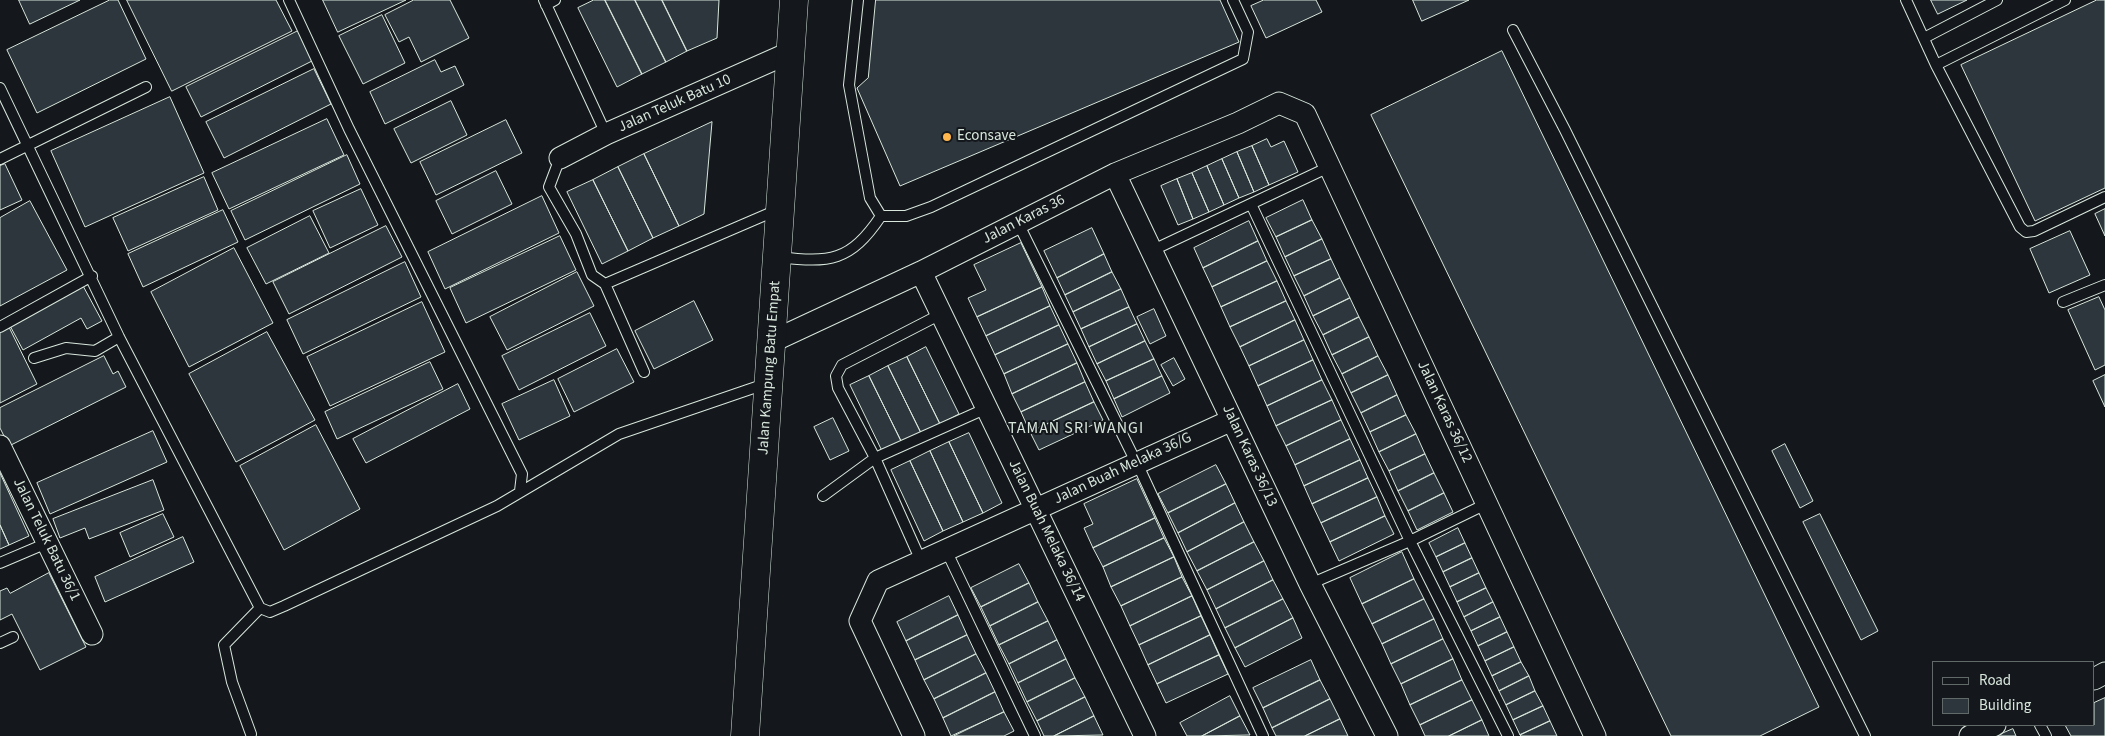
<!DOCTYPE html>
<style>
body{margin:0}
#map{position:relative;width:2105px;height:736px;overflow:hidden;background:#14181c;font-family:"Source Sans 3",sans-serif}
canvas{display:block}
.legend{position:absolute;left:1932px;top:661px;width:162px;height:65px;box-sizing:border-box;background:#14181c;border:1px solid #626a69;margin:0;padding:6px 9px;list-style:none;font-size:15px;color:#d8e6dc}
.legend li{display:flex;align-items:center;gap:10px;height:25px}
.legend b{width:25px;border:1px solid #626a69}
</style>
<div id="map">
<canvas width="2105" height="736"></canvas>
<ul class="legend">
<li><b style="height:6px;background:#14181c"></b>Road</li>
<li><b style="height:14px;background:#2c363c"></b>Building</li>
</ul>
</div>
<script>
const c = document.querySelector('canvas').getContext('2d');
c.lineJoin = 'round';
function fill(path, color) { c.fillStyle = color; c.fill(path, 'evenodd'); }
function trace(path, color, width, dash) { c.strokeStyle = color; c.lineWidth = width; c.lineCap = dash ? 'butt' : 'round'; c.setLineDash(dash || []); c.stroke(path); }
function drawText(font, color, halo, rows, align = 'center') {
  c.font = font + ' "Source Sans 3",sans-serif'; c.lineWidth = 4; c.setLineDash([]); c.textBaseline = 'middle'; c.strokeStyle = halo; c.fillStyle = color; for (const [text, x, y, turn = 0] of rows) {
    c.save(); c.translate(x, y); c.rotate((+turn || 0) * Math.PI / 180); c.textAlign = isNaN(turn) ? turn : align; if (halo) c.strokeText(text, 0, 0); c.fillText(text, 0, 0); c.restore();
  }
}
const building = new Path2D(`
 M19,0h61l-50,24z
 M110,0h8l28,59 -109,54 -30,-63z
 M127,0h149l16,31 -120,60z
 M323,0h83l-68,32z
 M414,0h36l19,38 -48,24 -12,-25 -10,5 -14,-27z
 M594,0h11l37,74 -25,13 -39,-79z
 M605,0h30l31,62 -24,12z
 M635,0h27l25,51 -21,11z
 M662,0h57l-2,38 -30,13z
 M876,0h344l19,42 -339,144 -43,-98 11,-10z
 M1264,0h52l6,12 -56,26 -15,-32z
 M1413,0h56l-47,21z
 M1931,0h36l-29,14z
 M2097,0h8v188l-70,33 -74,-156z
 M382,15l23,48 -42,21 -24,-48z
 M298,31l14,30 -111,56 -15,-30z
 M1502,51l317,656 -59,29h-89l-300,-621z
 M435,60l6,12 14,-6 9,19 -79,39 -15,-32z
 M314,69l17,35 -107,54 -18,-36z
 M170,97l34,76 -119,54 -34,-76z
 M451,101l16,34 -56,28 -17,-34z
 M327,119l17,36 -115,54 -17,-36z
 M506,120l16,33 -86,42 -16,-33z
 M712,122l-8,92 -25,12 -35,-72z
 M1267,139l4,8 13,-6 14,31 -29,13 -17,-39z
 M1252,146l17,39 -15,7 -17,-40z
 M1237,152l17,40 -15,6 -17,-39z
 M644,154l35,72 -26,12 -35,-71z
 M347,155l13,29 -115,56 -14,-29z
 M1222,159l17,39 -15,7 -17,-39z
 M5,164l17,36 -22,10v-44z
 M1207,166l17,39 -15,7 -17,-39z
 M618,167l35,71 -25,13 -35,-71z
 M496,171l16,33 -60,30 -16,-33z
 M1192,173l17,39 -16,7 -16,-40z
 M204,177l14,33 -90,41 -15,-33z
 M1177,179l16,40 -15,6 -17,-39z
 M593,180l35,71 -26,13 -35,-72z
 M361,189l17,36 -48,23 -17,-37z
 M542,196l17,37 -114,56 -17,-37z
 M1303,200l9,20 -36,17 -10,-19z
 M30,201l37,69 -67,36v-88z
 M2105,209v27l-10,-22z
 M223,210l15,32 -95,45 -15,-33z
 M310,216l19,37 -63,31 -19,-36z
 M1312,220l10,19 -37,18 -9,-20z
 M1249,221l9,20 -55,27 -9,-20z
 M386,226l16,31 -113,57 -16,-32z
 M1092,228l12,26 -47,24 -13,-27z
 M2070,231l20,44 -41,18 -19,-44z
 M560,236l16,34 -110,53 -16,-35z
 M1322,239l9,20 -37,17 -9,-19z
 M1258,241l9,20 -55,26 -9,-19z
 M1021,243l21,44 -65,30 -9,-19 18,-8 -12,-25z
 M234,248l39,75 -84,44 -38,-75z
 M1104,254l8,18 -47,23 -8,-17z
 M1331,259l9,19 -36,18 -10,-20z
 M1267,261l10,20 -56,26 -9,-20z
 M405,262l16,35 -118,57 -16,-34z
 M577,272l17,34 -87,44 -17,-33z
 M1112,272l9,17 -48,23 -8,-17z
 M1340,278l10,20 -37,18 -9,-20z
 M1277,281l9,20 -56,26 -9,-20z
 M82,284l20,37 -15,8 -6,-11 -58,32 -14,-26z
 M1042,287l8,19 -64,30 -9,-19z
 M1121,289l8,18 -48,22 -8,-17z
 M2099,297l6,13v55l-10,5 -27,-60z
 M1350,298l9,19 -36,18 -10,-19z
 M694,301l19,39 -59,29 -19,-38z
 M1286,301l9,19 -55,27 -10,-20z
 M422,302l23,50 -115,54 -23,-49z
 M1050,306l9,19 -64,30 -9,-19z
 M1129,307l8,17 -48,23 -8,-18z
 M1154,309l12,27 -16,8 -13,-27z
 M590,313l16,33 -87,44 -17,-34z
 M1359,317l10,20 -37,18 -9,-20z
 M1295,320l9,20 -55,26 -9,-19z
 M1137,324l8,17 -48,23 -8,-17z
 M8,325l29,59 -37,19v-74z
 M1059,325l9,19 -64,30 -9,-19z
 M267,332l48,88 -79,42 -47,-88z
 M1369,337l9,19 -36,18 -10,-19z
 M1304,340l9,20 -55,26 -9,-20z
 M1145,341l9,18 -48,22 -9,-17z
 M1068,344l9,19 -65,31 -8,-20z
 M926,347l33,67 -19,10 -33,-67z
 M617,349l17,33 -60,30 -16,-33z
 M104,356l9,18 5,-3 8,16 -117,59 -9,-18v-20z
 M1378,356l10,19 -37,18 -9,-19z
 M907,357l33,67 -19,9 -33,-67z
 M1174,358l11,21 -12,7 -12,-21z
 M1154,359l8,17 -48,23 -8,-18z
 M1313,360l9,20 -55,26 -9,-20z
 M430,362l13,27 -106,50 -12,-27z
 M1077,363l8,19 -64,30 -9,-18z
 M888,366l33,67 -19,10 -33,-67z
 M1388,375l9,20 -36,18 -10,-20z
 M2105,375v32l-12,-26z
 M869,376l33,67 -19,10 -33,-68z
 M1162,376l8,17 -48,24 -8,-18z
 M554,380l16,36 -51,24 -17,-36z
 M1322,380l10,20 -56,26 -9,-20z
 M1085,382l9,20 -64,30 -9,-20z
 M458,384l12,25 -104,54 -13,-24z
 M1397,395l9,20 -36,17 -9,-19z
 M1332,400l9,20 -55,26 -10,-20z
 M1094,402l9,18 -64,30 -9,-18z
 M1406,415l10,19 -37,18 -9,-20z
 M833,418l16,33 -19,9 -16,-33z
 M1341,420l9,19 -55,26 -9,-19z
 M316,425l44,84 -76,41 -44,-84z
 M153,431l14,31 -117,52 -13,-31z
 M969,433l33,70 -19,10 -34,-71z
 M1416,434l9,20 -36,17 -10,-19z
 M1350,439l10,21 -56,26 -9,-21z
 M949,442l34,71 -20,9 -33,-71z
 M1785,444l28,57 -13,7 -28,-57z
 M930,451l33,71 -20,9 -33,-70z
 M1425,454l9,19 -36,18 -9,-20z
 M1360,460l8,18 -56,26 -8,-18z
 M910,461l33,70 -19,10 -33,-71z
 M1216,465l10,19 -58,29 -10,-19z
 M0,473l29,63 -20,9 -9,-20z
 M1434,473l10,20 -36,18 -10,-20z
 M1368,478l9,19 -56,26 -9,-19z
 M1137,479l18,39 -62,30 -9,-20 9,-4 -9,-20z
 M153,480l11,30 -75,29 -4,-11 -25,10 -7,-19z
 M1226,484l9,19 -57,30 -10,-20z
 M1444,493l9,19 -36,18 -9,-19z
 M1377,497l8,19 -55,26 -9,-19z
 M1235,503l9,19 -57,30 -9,-19z
 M163,514l11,23 -44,20 -10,-24z
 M1820,514l58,117 -17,9 -58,-118z
 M1385,516l9,18 -55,27 -9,-19z
 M1155,518l9,20 -61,29 -10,-19z
 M1244,522l10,20 -57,29 -10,-19z
 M0,525l9,20 -9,4z
 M1458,528l7,15 -29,14 -7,-14z
 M183,537l11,25 -89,40 -10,-25z
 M1164,538l10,19 -63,30 -8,-20z
 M1254,542l10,19 -57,29 -10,-19z
 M1465,543l7,15 -29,14 -7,-15z
 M1402,552l12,27 -52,25 -12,-26z
 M1174,557l8,20 -61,29 -10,-19z
 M1472,558l7,15 -29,14 -7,-15z
 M1264,561l9,19 -57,29 -9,-19z
 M1019,564l10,19 -48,24 -10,-19z
 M49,573l37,74 -46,23 -28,-56 -12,6v-29l7,-3 3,5z
 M1479,573l7,15 -29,14 -7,-15z
 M1182,577l10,19 -62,30 -9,-20z
 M1414,579l10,20 -52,25 -10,-20z
 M1273,580l10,19 -58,29 -9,-19z
 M1029,583l9,19 -48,24 -9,-19z
 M1486,588l7,14 -29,15 -7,-15z
 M949,596l9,19 -52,26 -9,-19z
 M1192,596l9,20 -62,29 -9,-19z
 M1283,599l10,19 -58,30 -10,-20z
 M1424,599l10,20 -52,25 -10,-20z
 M1038,602l10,19 -49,24 -9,-19z
 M1493,602l7,15 -29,14 -7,-14z
 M958,615l9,20 -52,25 -9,-19z
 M1201,616l9,19 -62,30 -9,-20z
 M1500,617l7,15 -29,14 -7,-15z
 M1293,618l9,20 -57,29 -10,-19z
 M1434,619l9,20 -52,25 -9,-20z
 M1048,621l9,19 -48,24 -10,-19z
 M1507,632l7,15 -29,14 -7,-15z
 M967,635l9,19 -52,26 -9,-20z
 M1210,635l9,20 -62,29 -9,-19z
 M1443,639l10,20 -52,25 -10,-20z
 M1057,640l9,19 -48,24 -9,-19z
 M1514,647l7,15 -29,14 -7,-15z
 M976,654l10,19 -52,26 -10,-19z
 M1219,655l9,19 -62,29 -9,-19z
 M1066,659l9,19 -48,24 -9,-19z
 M1453,659l9,21 -52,25 -9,-21z
 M1311,660l9,20 -57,28 -10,-20z
 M1521,662l8,14 -30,15 -7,-15z
 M986,673l9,19 -52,26 -9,-19z
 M1529,676l6,15 -29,14 -7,-14z
 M1075,678l10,19 -48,24 -10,-19z
 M1320,680l10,19 -58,29 -9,-20z
 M1462,680l10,20 -52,25 -10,-20z
 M1535,691l8,15 -30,14 -7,-15z
 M995,692l9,20 -53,24 -8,-18z
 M1230,696l10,20 -38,20h-15l-7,-13z
 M1085,697l9,19 -40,20h-10l-7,-15z
 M2105,698v38h-34l-6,-11h29v-22z
 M1330,699l10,20 -35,17h-29l-4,-8z
 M1472,700l10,20 -33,16h-24l-5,-11z
 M1543,706l7,15 -30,14 -7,-15z
 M1004,712l10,19 -10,5h-50z
 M1094,716l9,19 -49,1z
 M1240,716l10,19 -48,1z
 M1340,719l8,17h-43z
 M1482,720l7,16h-40z
 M1550,721l7,15h-36l-1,-1z
 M2013,729l3,7h-20z`);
fill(building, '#2c363c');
trace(building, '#d8e6dc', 1);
const lane = new Path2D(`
 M289,0l60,129 173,345 -2,17
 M544,0l62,134
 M858,0l-9,85 21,113 11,18h25l25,-9 312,-148 5,-27 -15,-32
 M1906,0l30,65 84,162 6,5 8,-1 71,-34
 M546,5l9,-5
 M1513,30l52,100 300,606
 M1924,38l73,-38
 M1936,65l129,-65
 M0,88l119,249 141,271 10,4 14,-6 213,-100 122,-72 149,-51
 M560,158l-11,29 27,47 16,41 13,9 172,-74
 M0,159l146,-72
 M1251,204l159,337 98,195
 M1018,223l116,235 3,5 126,273
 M1151,251l178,-84
 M778,257c52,6 72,5 103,-41
 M605,284l39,88
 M2063,302l42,-17
 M0,327l92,-51
 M34,358l32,-10 29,3 24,-14
 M823,496l52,-38 112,-50
 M946,550l89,186
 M921,561l-46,-103 -37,-70 -2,-12 6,-11 99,-51
 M0,563l47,-20
 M1310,584l100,-43 76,-37
 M0,643l13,-6
 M2040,725l6,11
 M251,734l-19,-52 -8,-37 36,-37`);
const street = new Path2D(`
 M560,158l46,-24 185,-82
 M1115,174l195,410 77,152
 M921,272l224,464
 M771,342l150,-70 194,-98 123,-51 41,-20 26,11 290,622
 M0,446l92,188
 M2094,679l11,-6
 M914,736l-54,-115 18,-40 354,-161
 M1970,736l25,-11`);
const secondary = new Path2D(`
 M745,736l49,-736`);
trace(lane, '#d8e6dc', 12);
trace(street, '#d8e6dc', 23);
trace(secondary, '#d8e6dc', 29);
trace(lane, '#14181c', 10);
trace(street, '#14181c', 21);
trace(secondary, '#14181c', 28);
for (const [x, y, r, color] of [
 [947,137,5,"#ffb74d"]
]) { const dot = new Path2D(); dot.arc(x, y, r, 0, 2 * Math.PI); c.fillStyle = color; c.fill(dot); trace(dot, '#14181c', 2); }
drawText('15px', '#d8e6dc', '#14181c', [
 ["Jalan Teluk Batu 10",675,104,-24],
 ["Jalan Karas 36",1024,220,-27],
 ["Jalan Kampung Batu Empat",770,368,-86],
 ["Jalan Karas 36/12",1444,412,65],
 ["Jalan Karas 36/13",1249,456,65],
 ["Jalan Buah Melaka 36/G",1123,469,-25],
 ["Jalan Buah Melaka 36/14",1046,531,64],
 ["Jalan Teluk Batu 36/1",46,540,64]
]);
drawText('15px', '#d8e6dc', '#14181c', [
 ["Econsave",957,137]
], 'left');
c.letterSpacing = '1px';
drawText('16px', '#d8e6dc', '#14181c', [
 ["TAMAN SRI WANGI",1076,429]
]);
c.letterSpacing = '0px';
</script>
